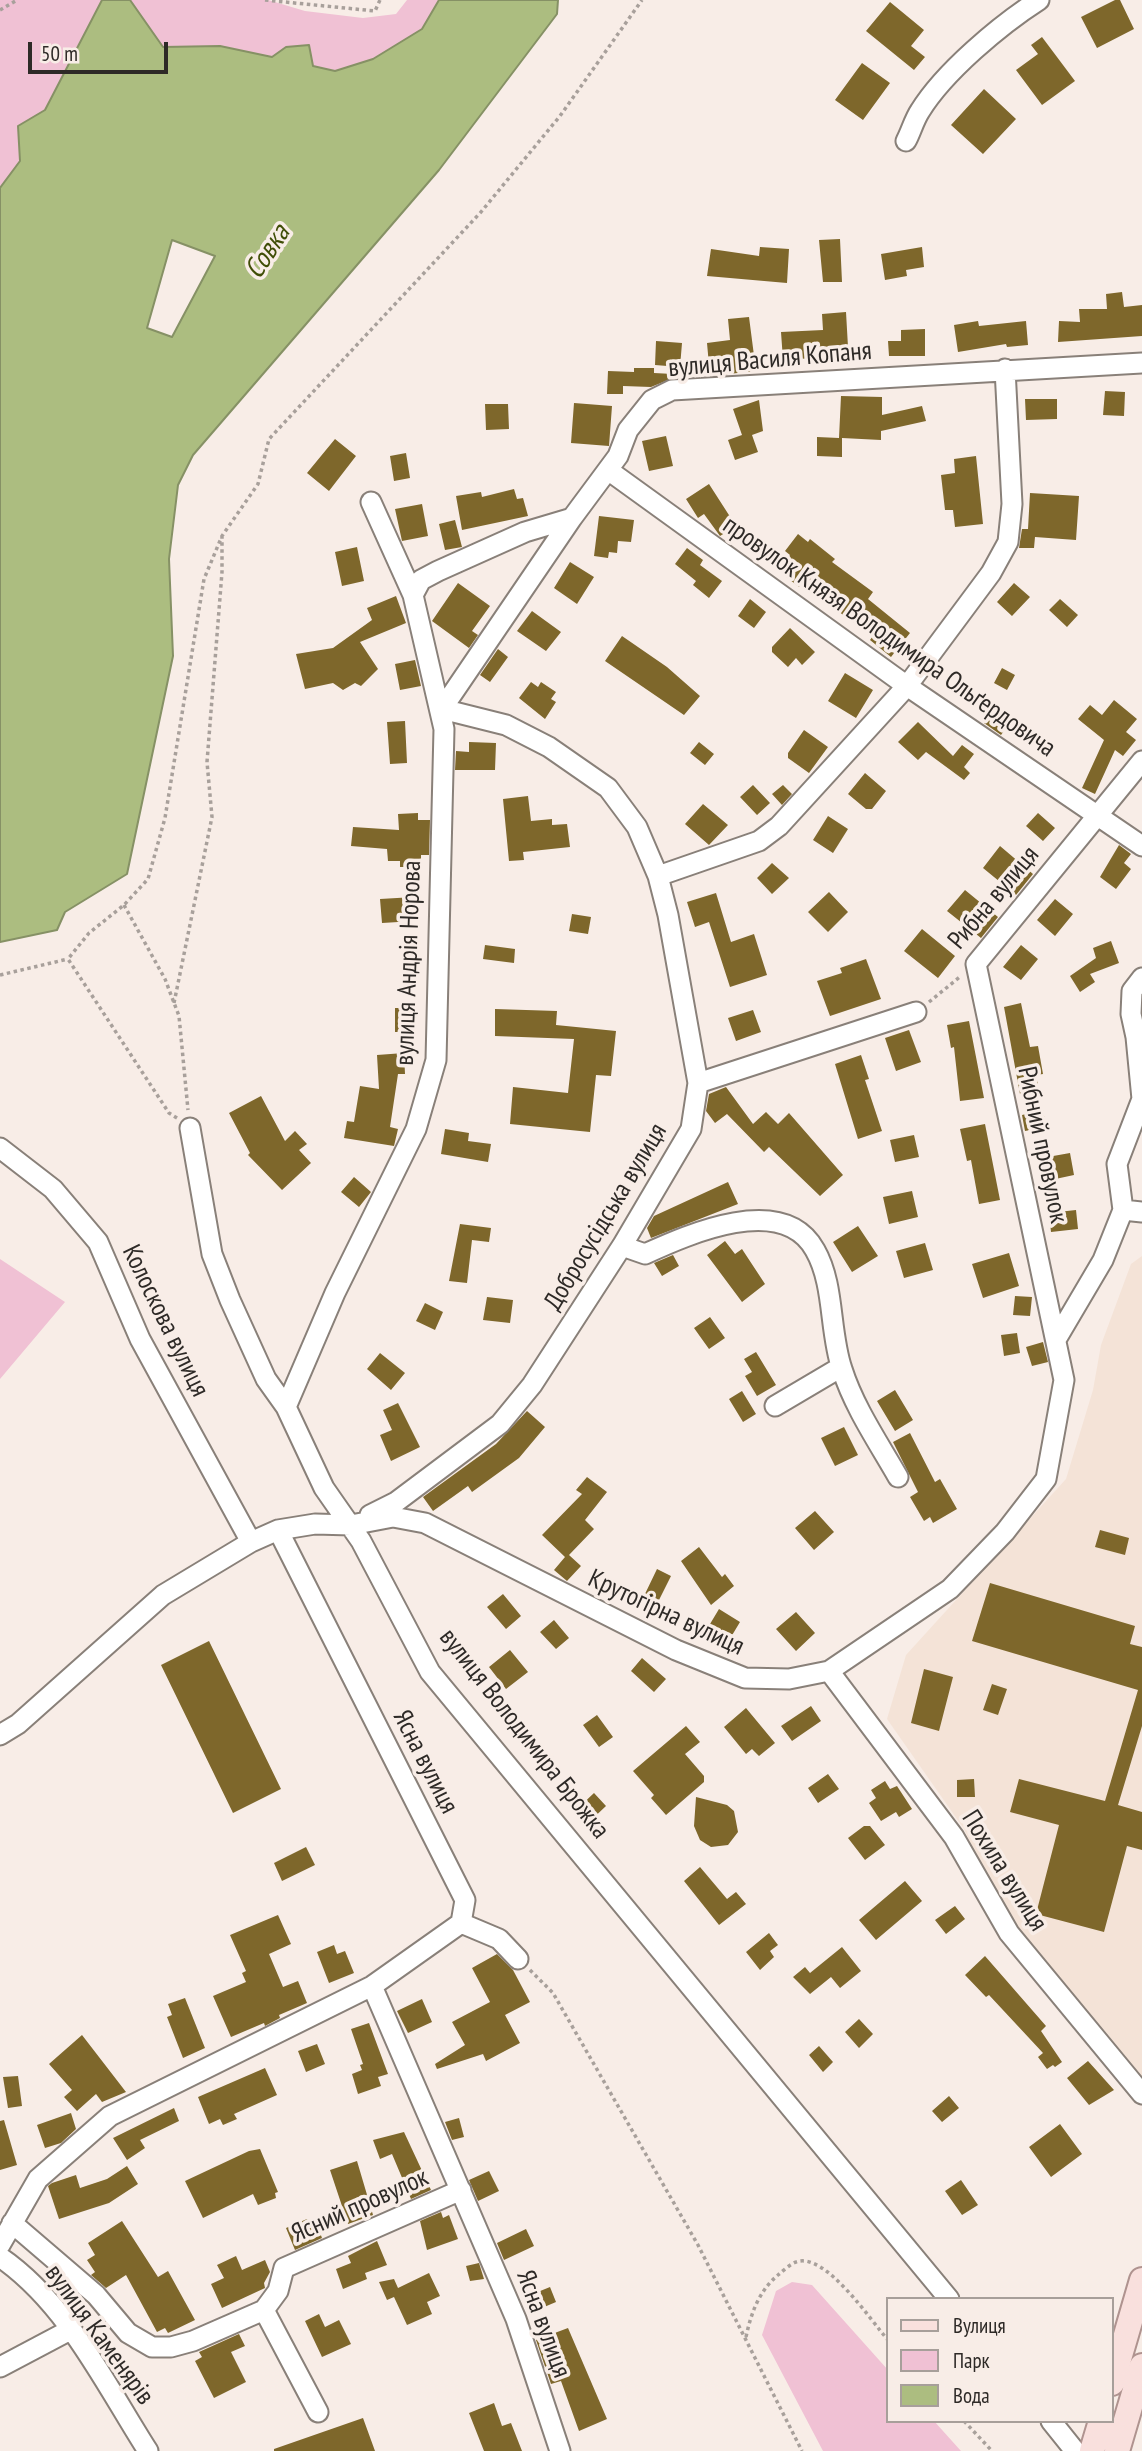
<!DOCTYPE html>
<meta charset="utf-8">
<style>
body{margin:0}
#map{position:relative;width:1142px;height:2451px;overflow:hidden;background:#f8ede7;font-family:"PT Sans Narrow",sans-serif}
canvas{display:block}
.legend{position:absolute;left:886px;top:2297px;width:228px;height:126px;box-sizing:border-box;background:#f8ede7;border:2px solid #a79f9a;margin:0;padding:9px 12px;list-style:none;font-size:21px;color:#2e2a27}
.legend li{display:flex;align-items:center;gap:14px;height:35px}
.legend b{width:35px;border:2px solid #a79f9a}
.scale{position:absolute;left:28px;top:42px;width:140px;height:32px;box-sizing:border-box;border:4px solid #2e2a27;border-top:0;padding-left:9px;font-size:21px;line-height:24px;white-space:nowrap;color:#2e2a27;-webkit-text-stroke:5px #f8ede7;paint-order:stroke}
</style>
<div id="map">
<canvas width="1142" height="2451"></canvas>
<ul class="legend">
<li><b style="height:9px;background:#f9e0dd"></b>Вулиця</li>
<li><b style="height:19px;background:#f0c1d4"></b>Парк</li>
<li><b style="height:19px;background:#acbd80"></b>Вода</li>
</ul>
<div class="scale">50 m</div>
</div>
<script>
const c = document.querySelector('canvas').getContext('2d');
c.lineJoin = 'round';
function fill(path, color) { c.fillStyle = color; c.fill(path, 'evenodd'); }
function trace(path, color, width, dash) { c.strokeStyle = color; c.lineWidth = width; c.lineCap = dash ? 'butt' : 'round'; c.setLineDash(dash || []); c.stroke(path); }
function drawText(font, color, halo, rows, align = 'center') {
  c.font = font + ' "PT Sans Narrow",sans-serif'; c.lineWidth = 7; c.setLineDash([]); c.textBaseline = 'middle'; c.strokeStyle = halo; c.fillStyle = color; for (const [text, x, y, turn = 0] of rows) {
    c.save(); c.translate(x, y); c.rotate((+turn || 0) * Math.PI / 180); c.textAlign = isNaN(turn) ? turn : align; if (halo) c.strokeText(text, 0, 0); c.fillText(text, 0, 0); c.restore();
  }
}
fill(new Path2D(`
 M1142,1256v825l-136,-162 -42,-90 -77,-110 19,-64 160,-176 27,-89 8,-45 30,-81z`), '#f4e3d7');
fill(new Path2D(`
 M0,0h102l-57,110 -27,16 2,35 -20,27z
 M130,0h138l37,11 58,7 33,-4 11,-14h32l-17,29 -49,30 -38,12 -22,-5 -4,-21 -23,2 -14,10 -52,-11 -57,1z
 M0,1259l65,43 -65,77z
 M792,2282l20,3 76,85v51h46l27,30h-138l-61,-116 14,-44z`), '#f0c1d4');
const water = new Path2D(`
 M102,0h28l33,47 57,-1 52,11 14,-10 23,-2 4,21 22,5 38,-12 49,-30 17,-29h119l-1,14 -118,156 -246,285 -15,30 -9,74 4,97 -46,218 -62,38 -8,18 -57,12v-754l20,-27 -2,-35 27,-16zM172,240l43,16 -43,81 -25,-9z`);
fill(water, '#acbd80');
trace(water, '#869165', 2);
fill(new Path2D(`
 M1115,0h5l14,29 -37,19 -16,-31z
 M890,2l34,28 -13,16 14,11 -11,13 -48,-39z
 M1042,37l33,44 -33,24 -26,-35 22,-16 -7,-9z
 M862,63l28,20 -27,37 -28,-20z
 M984,89l32,30 -33,35 -32,-29z
 M840,239l2,43h-19l-4,-42z
 M760,247l29,2 -2,34 -80,-7 4,-27 48,7z
 M922,247l2,20 -18,3 1,6 -22,4 -4,-26z
 M1122,292l2,15 18,-2v31l-84,6 1,-21 21,1 -1,-13h28l-1,-15z
 M846,312l2,35 -34,2v9l-31,2 -2,-28 42,-2 -1,-16z
 M749,317l7,54 -46,5 -3,-33 23,-3 -2,-21z
 M978,321l1,5 47,-5 2,24 -21,2 -1,-3 -48,8 -4,-27z
 M925,329v27h-36l-1,-15h13v-11z
 M656,341l26,2 -2,24 -25,-2z
 M634,368h20v5l19,1v4l-22,9 -28,-1v8h-16l1,-23 26,1z
 M1105,391l20,1 -1,24 -21,-1z
 M841,396l41,1v18l40,-9 4,15 -45,10v9l-39,-2v19l-25,-1v-19l22,1z
 M1025,399h32v20l-31,1z
 M759,400l4,31 -11,4 6,17 -23,8 -7,-20 14,-5 -9,-26z
 M574,403l38,3 -3,40 -38,-3z
 M485,404h23l1,25 -23,1z
 M666,436l7,30 -24,5 -7,-30z
 M335,439l21,17 -27,35 -22,-18z
 M406,453l4,25 -16,3 -4,-25z
 M976,456l7,68 -28,3 -2,-17h-8l-4,-35 14,-2 -1,-14z
 M709,484l27,42 -16,10 -16,-22 -6,4 -12,-19z
 M514,489l3,10 6,-1 5,18 -66,14 -6,-34 25,-4 1,5z
 M1030,493l49,3 -3,44 -41,-3 -1,11h-15l3,-19h6z
 M422,504l6,32 -26,5 -7,-32z
 M599,516l35,4 -3,22 -13,-1 -1,12 -8,-1 -1,6 -14,-2z
 M455,520l7,27 -17,3 -6,-26z
 M798,534l10,8 2,-3 25,20 -3,3 41,30 -5,7 42,34 -19,24 -21,-17 3,-4 -48,-34 4,-6 -23,-18 -7,9 -14,-11 5,-6 -7,-5 7,-10 -5,-4z
 M357,547l7,34 -22,5 -7,-34z
 M687,548l16,12 -3,5 22,16 -13,17 -16,-13 3,-4 -21,-17z
 M570,562l24,15 -17,27 -23,-16z
 M458,583l32,23 -18,25 6,4 -9,13 -37,-27z
 M1014,583l16,14 -18,19 -15,-14z
 M396,596l10,27 -46,19 18,27 -17,17 -6,-3 -12,7 -10,-7 -28,6 -9,-35 37,-6 39,-28 -5,-12z
 M750,599l16,13 -12,16 -16,-12z
 M1060,599l18,16 -11,12 -18,-17z
 M532,611l29,21 -15,19 -29,-20z
 M790,628l25,24 -13,13 -6,-7 -8,9 -16,-15v-5z
 M622,636l45,31 33,29 -16,19 -79,-54z
 M498,649l10,8 -18,25 -10,-7z
 M415,660l6,26 -21,4 -5,-26z
 M1002,668l13,7 -8,15 -13,-7z
 M845,673l28,17 -17,28 -28,-17z
 M531,682l7,5 3,-5 15,10 -5,7 5,3 -11,17 -26,-21z
 M1114,700l23,19 -11,13 10,8 -13,16 -8,-6 -20,44 -13,-6 22,-48 -26,-21 12,-14 12,10z
 M995,708l17,12 -11,15 -17,-12z
 M405,721l2,42 -17,1 -3,-42z
 M918,722l35,34 9,-11 12,9 -10,13 6,6 -6,7 -38,-28 -8,8 -20,-18z
 M804,730l24,17 -19,26 -21,-15v-5z
 M469,742l27,1 -1,27h-40l1,-19 13,1z
 M699,742l15,12 -9,11 -15,-12z
 M865,773l21,18 -14,18h-6l-18,-15z
 M753,785l17,18 -13,12 -17,-18z
 M783,785l9,9 -10,11 -10,-11z
 M528,796l3,25 21,-2v6l15,-1 3,23 -47,5 1,8 -15,1 -6,-62z
 M703,804l25,21 -19,20 -24,-21z
 M418,813v7h12l-1,35h-8v5h-6v7h-15v-6h-12l-1,-12 -36,-3 2,-19 46,3 -1,-16z
 M1038,813l17,15 -12,13 -17,-15z
 M828,816l20,13 -15,24 -20,-13z
 M1119,845l12,9 -7,9 7,6 -15,20 -16,-12z
 M1000,846l33,28 -17,21 -33,-27z
 M772,863l17,15 -17,16 -15,-16z
 M965,890l33,27 -17,21 -34,-27z
 M829,892l19,20 -20,20 -20,-20z
 M716,893l15,49 23,-8 13,41 -37,12 -21,-65 -14,5 -8,-25z
 M414,897l1,24 -33,2 -2,-24z
 M1055,899l18,15 -18,22 -18,-16z
 M572,914l19,3 -3,17 -19,-3z
 M922,929l33,27 -17,22 -34,-27z
 M1111,941l8,22 -29,11 5,8 -15,10 -10,-16 26,-18 -3,-10z
 M485,945l30,4 -1,14 -31,-4z
 M1021,945l17,14 -17,21 -18,-13z
 M866,959l15,40 -51,17 -13,-35 25,-8 -2,-5z
 M1021,1003l9,44 8,-1 5,28 -7,1 3,16 -19,3 -16,-87z
 M395,1008h20l1,24h-21z
 M495,1009l62,2 -1,14 60,6 -5,45 -15,-1 -6,57 -80,-8 3,-37 55,6 6,-54 -79,-3z
 M753,1010l8,22 -25,9 -8,-23z
 M969,1021l15,77 -24,3 -6,-54 -3,1 -4,-23z
 M909,1030l12,32 -25,9 -11,-33z
 M404,1053l1,21h-7l-8,53 8,2 -4,17 -50,-8 3,-17 7,1 6,-36 19,3 -2,-34z
 M861,1055l8,24 -4,1 17,51 -24,8 -23,-75z
 M726,1087l27,37 13,-12 12,12 11,-11 54,62 -23,21 -51,-49 -5,5 -37,-38 -12,9 -9,-12 3,-17z
 M261,1096l24,45 10,-10 12,13 -8,6 12,13 -29,27 -34,-35 2,-2 -21,-40z
 M1043,1110l3,17 -21,4 -3,-16z
 M985,1124l15,76 -21,4 -8,-44 -4,1 -7,-32z
 M445,1129l24,4 -1,8 23,3 -3,18 -47,-8z
 M914,1135l5,22 -24,5 -5,-22z
 M1070,1153l4,22 -28,6 -4,-23z
 M354,1177l17,15 -12,15 -18,-15z
 M728,1182l10,22 -87,34 -4,-10 7,-12z
 M912,1191l6,26 -29,7 -6,-27z
 M1076,1210l2,19 -27,3 -2,-19z
 M460,1224l31,4 -2,14 -17,-2 -5,43 -18,-2z
 M858,1226l20,30 -26,16 -19,-30z
 M725,1241l10,13 7,-5 23,35 -23,18 -35,-47z
 M925,1243l8,27 -29,8 -8,-27z
 M1009,1253l10,33 -36,12 -11,-34z
 M673,1255l6,11 -17,10 -8,-13z
 M1015,1296l17,1 -2,19 -17,-1z
 M487,1297l26,3 -3,23 -27,-3z
 M425,1303l18,9 -8,18 -19,-9z
 M710,1317l15,21 -16,11 -15,-21z
 M1017,1333l3,20 -16,3 -3,-21z
 M1043,1342l5,20 -16,4 -6,-19z
 M756,1352l20,33 -19,11 -12,-20 7,-4 -8,-13z
 M380,1353l25,20 -14,17 -24,-21z
 M895,1390l18,30 -18,11 -18,-30z
 M742,1391l14,23 -13,8 -14,-23z
 M398,1403l22,44 -29,14 -11,-26 12,-5 -9,-20z
 M527,1411l18,16 -26,31 -47,34 -4,-6 -35,25 -10,-14 73,-53z
 M844,1427l14,28 -23,11 -14,-28z
 M910,1433l25,49 5,-3 17,30 -24,14 -3,-6 -6,4 -14,-24 8,-5 -25,-50z
 M587,1477l20,15 -22,28 9,9 -25,26 12,11 -14,15 -13,-11 11,-13 -23,-22 40,-41 -6,-4z
 M815,1511l19,21 -20,18 -19,-22z
 M1100,1530l29,8 -4,17 -30,-8z
 M699,1547l23,30 3,-3 9,12 -23,19 -30,-44z
 M657,1569l14,7 -13,26 -14,-6z
 M990,1583l145,43 -5,18 12,3v79l-24,79 24,7v38l-15,-4 -23,86 -68,-18 23,-89 -49,-13 9,-33 86,22 33,-111 -166,-49z
 M503,1594l18,22 -15,13 -19,-22z
 M719,1609l21,13 -12,20 -21,-13z
 M796,1612l19,21 -19,18 -20,-22z
 M554,1620l15,18 -13,11 -16,-17z
 M209,1641l72,148 -48,24 -72,-148z
 M510,1650l18,22 -22,17 -17,-22z
 M642,1658l24,21 -12,13 -23,-21z
 M924,1669l29,8 -14,54 -28,-8z
 M992,1684l15,5 -9,26 -15,-5z
 M811,1706l10,15 -29,20 -11,-15z
 M746,1708l29,35 -16,13 -7,-7 -6,5 -22,-27z
 M597,1715l16,22 -14,10 -16,-22z
 M686,1726l14,16 -15,12 19,22v6l-38,33 -15,-17 3,-3 -21,-24z
 M828,1774l11,15 -21,14 -10,-15z
 M974,1779l1,18h-18v-17z
 M885,1781l5,8 7,-3 15,23 -13,8 -3,-5 -15,9 -12,-18 7,-5 -5,-8z
 M594,1793l12,13 -19,18 -12,-13z
 M696,1797l31,8 7,6 4,21 -10,13 -17,2 -11,-7 -6,-14z
 M864,1826h6l15,19 -20,15 -17,-22z
 M306,1847l9,18 -33,16 -8,-18z
 M700,1867l27,32 9,-7 10,12 -27,21 -35,-44z
 M905,1881l17,20 -46,39 -17,-20z
 M955,1906l10,13 -19,15 -11,-14z
 M278,1915l13,29 -22,10 14,33 15,-6 9,22 -28,12 1,3 -15,8 -1,-3 -33,14 -18,-41 33,-14 -4,-9 4,-2 -16,-36z
 M769,1933l9,12 -8,6 4,6 -14,13 -14,-18z
 M334,1945l3,9 8,-3 9,22 -25,10 -12,-31z
 M842,1947l19,24 -21,17 -9,-11 -21,17 -17,-17 12,-10 5,6z
 M497,1954l16,16 17,32 -25,13 15,28 -34,18 -3,-7 -46,15 -2,-5 30,-19 -13,-23 38,-20 -18,-34z
 M985,1956l61,70 -5,5 21,31 -7,5 -2,-2 -6,4 -9,-12 5,-4 -54,-58 -3,2 -21,-22z
 M185,1998l20,50 -22,10 -16,-41 5,-2 -4,-11z
 M422,1999l10,23 -24,11 -11,-22z
 M859,2019l14,15 -14,14 -14,-16z
 M369,2023l19,51 -10,3 3,9 -23,8 -6,-20 10,-4 -2,-5 3,-1 -12,-35z
 M82,2035l44,57 -24,10 -6,-8 -19,17 -13,-14 8,-7 -23,-26z
 M317,2044l8,20 -19,8 -8,-21z
 M819,2046l14,16 -10,10 -14,-17z
 M1088,2061l26,29 -25,15 -22,-27z
 M265,2068l12,27 -43,19 3,5 -14,6 -3,-6 -11,5 -11,-27z
 M18,2076l4,30 -14,2 -5,-31z
 M949,2096l10,12 -17,14 -10,-11z
 M174,2108l5,13 -39,19 5,8 -18,12 -14,-22z
 M71,2113l5,16 -15,14 -16,5 -8,-23z
 M459,2118l5,19 -12,3 -7,-18z
 M4,2120l13,45 -17,5v-49z
 M1060,2124l22,30 -31,23 -22,-30z
 M404,2132l27,58 -20,9 -19,-45 -12,5 -7,-19z
 M260,2149l18,43 -3,1 1,5 -18,7 -5,-11 -50,24 -18,-37 64,-30z
 M357,2161l16,54 -25,9 -18,-54z
 M127,2166l11,18 -29,19 -50,16 -11,-33 4,-3 24,-8 4,13 27,-9z
 M489,2171l10,20 -21,10 -9,-21z
 M961,2180l17,25 -16,10 -17,-24z
 M441,2212l2,6 6,-3 9,24 -31,11 -7,-29z
 M307,2219l2,5 7,-2 6,16 -27,12 -9,-22z
 M122,2221l36,56 10,-6 27,49 -27,13 -3,-5 -8,4 -31,-57 -20,13 -15,-13 4,-3 -8,-12 8,-5 -7,-12z
 M526,2229l8,17 -30,14 -7,-17z
 M377,2241l10,24 -22,8 2,6 -24,10 -7,-20 15,-6 -3,-7z
 M236,2256l6,14 23,-10 5,12 -6,11 1,5 -43,20 -11,-24 13,-6 -7,-13z
 M479,2263l5,16 -14,2 -4,-15z
 M429,2273l11,23 -13,6 5,12 -25,11 -13,-28 -7,3 -8,-18 15,-3 4,9z
 M550,2287l6,15 -26,11 -7,-15z
 M319,2314l6,13 14,-7 12,24 -29,13 -17,-36z
 M568,2328l39,91 -28,12 -18,-50 -10,3 -15,-44z
 M239,2334l6,12 -14,6 15,30 -32,16 -19,-37 7,-4 -3,-5z
 M494,2403l8,23 9,-3 11,28h-38l-15,-38z
 M363,2418l12,33h-101v-2z`), '#7e672b');
const minor = new Path2D(`
 M906,141c5,-9 8,-21 14,-30 24,-39 80,-86 119,-111
 M608,470l299,216 235,160
 M413,595l8,-15 17,-9 87,-39 47,-14
 M442,709l130,-191 46,-62 10,-26 24,-30 20,-10 470,-27
 M658,876l101,-35 20,-15 128,-140 84,-113 17,-31 4,-38 -7,-135
 M698,1083l218,-71
 M190,1128l22,126 18,46 36,79 20,28 38,81 37,53 69,131 519,627
 M0,1148l53,41 45,53 42,97 111,203
 M1123,1210l19,2
 M622,1246l23,8c44,-20 138,-62 170,-4 20,35 14,81 27,119 12,38 36,73 56,108
 M1057,1338l46,-78 20,-50 -6,-46 25,-65 -6,-62 -5,-23 1,-23 10,-13
 M775,1406l66,-39
 M286,1407l49,-114 81,-164 20,-69 8,-331 -31,-134 -42,-93
 M370,1515l26,-13 104,-78 32,-39 90,-139 69,-117 7,-46 -30,-168 -10,-39 -21,-49 -29,-39 -59,-41 -43,-22 -64,-16
 M829,1671l125,166 55,96 133,161
 M0,1735l18,-11 145,-129 88,-53 27,-12 37,-6 36,1 42,-8 32,6 251,127 69,28 44,1 40,-8 121,-82 55,-57 41,-53 18,-99 -88,-416 166,-203
 M461,1923l38,16 19,20
 M372,1986l144,333 44,132
 M12,2223l84,72 32,38 24,14h19l22,-6 71,-31 14,-19 6,-23 177,-78
 M0,2245l38,-66 72,-63 262,-130 89,-63 4,-23 -187,-370
 M0,2257c67,46 105,127 148,194
 M264,2310l54,102
 M0,2367l70,-37
 M1051,2421l24,30`);
const major = new Path2D(`
 M1112,2383l30,-103
 M1092,2451l9,-30
 M1117,2451l25,-85`);
trace(minor, '#898079', 23);
trace(major, '#af938f', 28);
trace(new Path2D(`
 M265,0l110,11 5,-11
 M0,10l17,-10
 M124,905l41,74 14,37 9,94
 M0,975l68,-16
 M929,1002l32,-26
 M174,1003l38,-186 -5,-55 15,-190v-35
 M177,1118l-8,-5 -101,-154 21,-26 35,-28 24,-26 17,-61 39,-239 18,-43 36,-52 11,-45 212,-227 79,-96 82,-116
 M530,1970l23,23 145,252 104,206
 M746,2337c5,-24 13,-46 32,-62 5,-4 12,-11 18,-13 29,-11 75,59 92,78
 M964,2421l28,30`), '#a8a09b', 3.5, [3.5, 3.5]);
trace(minor, '#fff', 19);
trace(major, '#f9e0dd', 24);
drawText('26px', '#2e2a27', '#f8ede7', [
 ["вулиця Василя Копаня",770,360,-5],
 ["провулок Князя Володимира Ольґердовича",889,637,35],
 ["Рибна вулиця",994,898,-50],
 ["вулиця Андрія Норова",409,963,-88],
 ["Рибний провулок",1042,1145,78],
 ["Добросусідська вулиця",606,1217,-59],
 ["Колоскова вулиця",165,1321,64],
 ["Крутогірна вулиця",666,1613,25],
 ["вулиця Володимира Брожка",524,1734,52],
 ["Ясна вулиця",425,1762,63],
 ["Похила вулиця",1004,1871,58],
 ["Ясний провулок",360,2206,-24],
 ["Ясна вулиця",543,2324,70],
 ["вулиця Каменярів",99,2335,54]
]);
drawText('italic 28px', '#404e07', '#f8ede7', [
 ["Совка",268,252,-57]
]);
</script>
